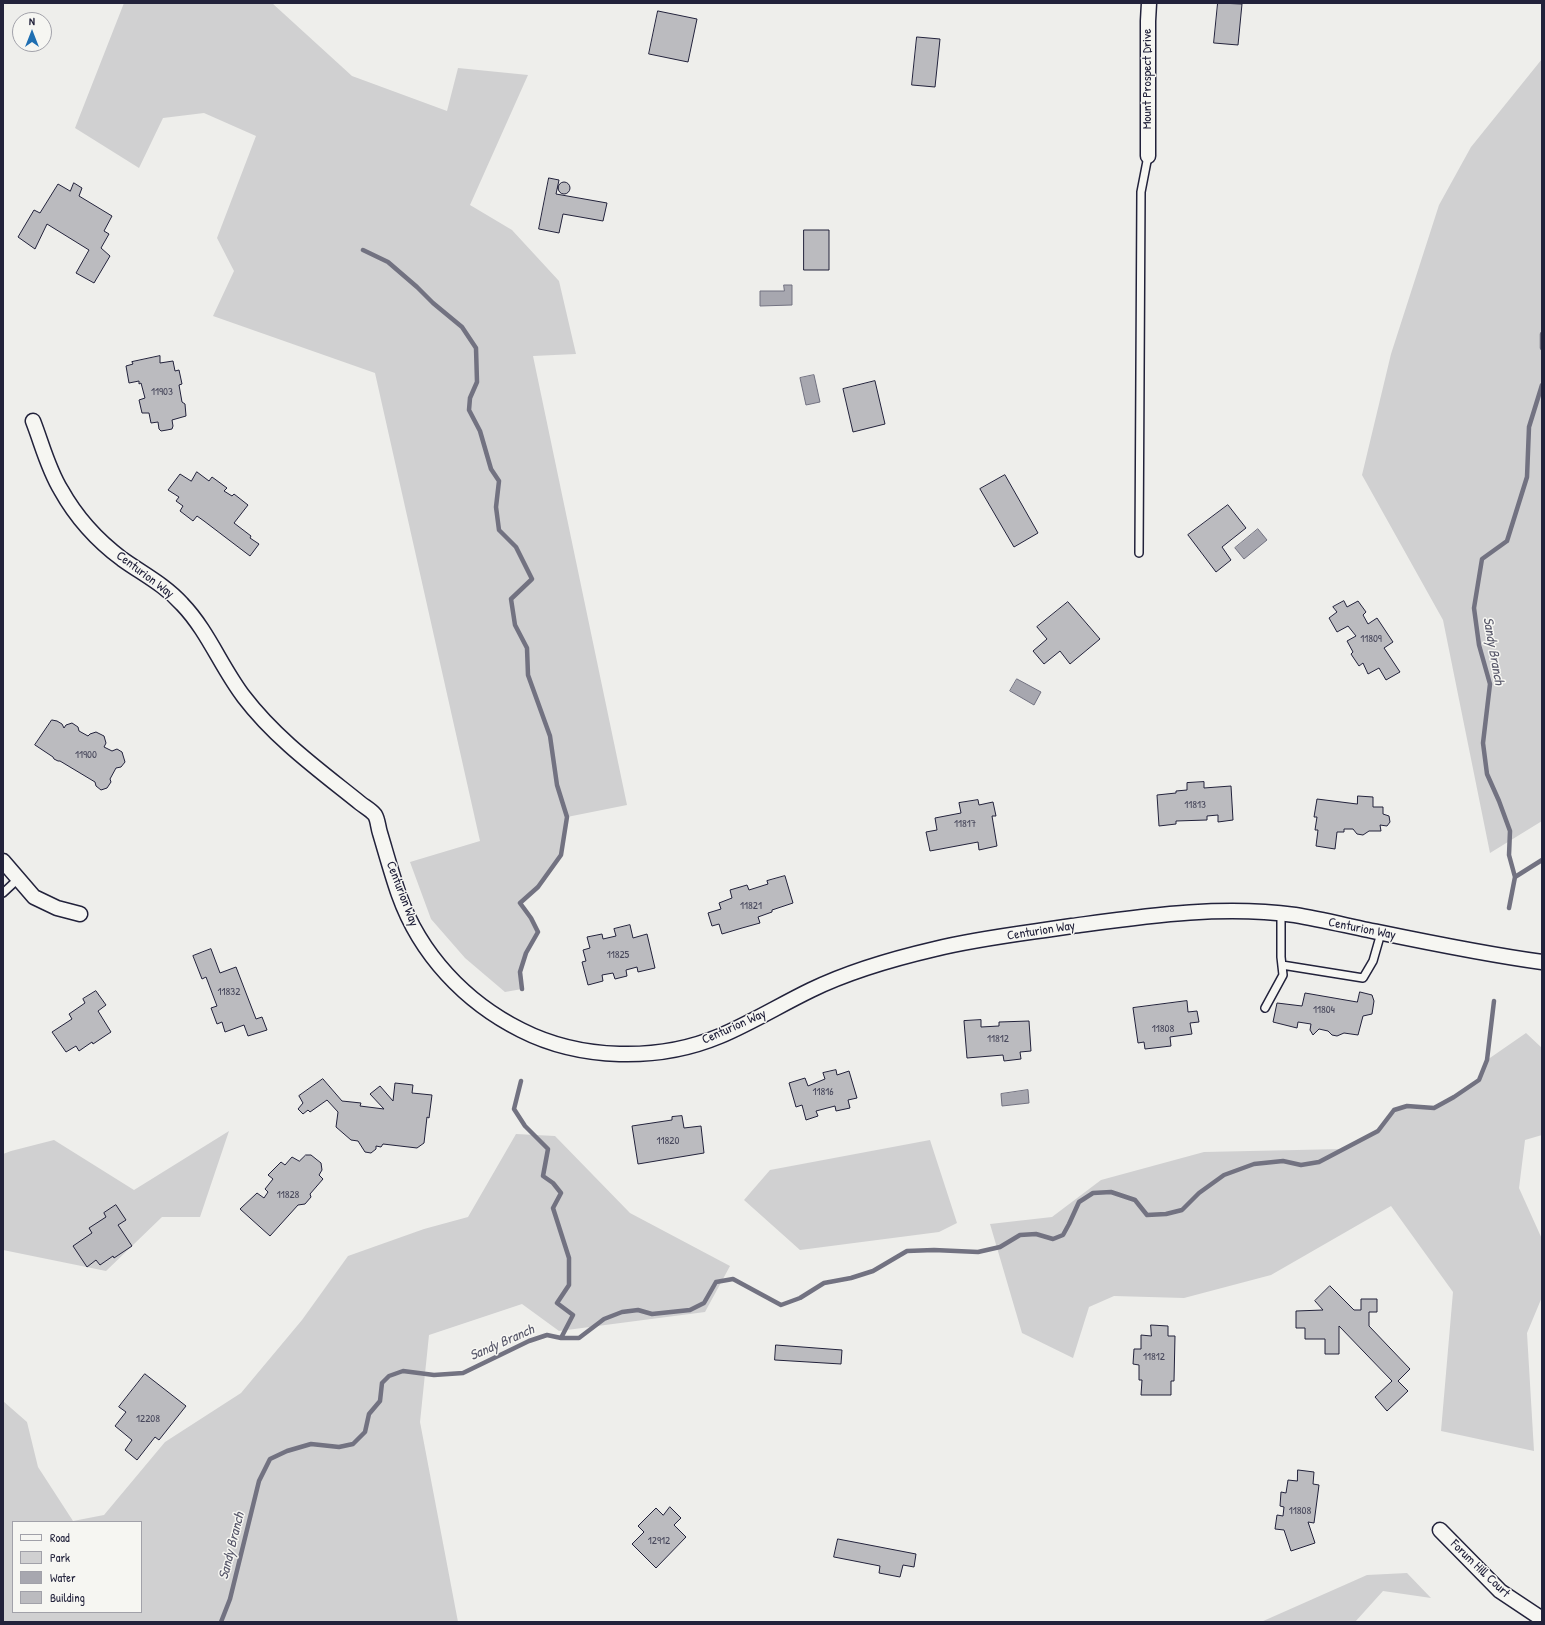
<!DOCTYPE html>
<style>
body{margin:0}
#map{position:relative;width:1545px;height:1625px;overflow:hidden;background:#eeeeeb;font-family:"Patrick Hand",sans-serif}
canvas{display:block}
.frame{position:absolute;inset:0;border:4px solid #22223b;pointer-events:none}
.legend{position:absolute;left:12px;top:1521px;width:130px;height:92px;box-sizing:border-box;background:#f6f6f2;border:1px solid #a1a1a9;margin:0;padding:5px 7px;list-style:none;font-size:12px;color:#22223b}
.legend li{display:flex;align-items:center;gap:8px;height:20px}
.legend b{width:20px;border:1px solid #a1a1a9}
.north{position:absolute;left:12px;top:12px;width:40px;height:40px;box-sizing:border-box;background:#f6f6f2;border:1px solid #a1a1a9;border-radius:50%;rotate:0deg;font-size:11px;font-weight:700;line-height:16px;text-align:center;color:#22223b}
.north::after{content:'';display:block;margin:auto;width:14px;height:18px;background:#1f6fb2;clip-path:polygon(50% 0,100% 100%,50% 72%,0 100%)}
</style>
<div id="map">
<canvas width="1545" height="1625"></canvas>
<div class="frame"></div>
<ul class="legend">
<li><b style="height:5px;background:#f6f6f2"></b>Road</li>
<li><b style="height:11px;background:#d0d0d1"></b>Park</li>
<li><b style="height:11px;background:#a7a7af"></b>Water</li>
<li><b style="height:11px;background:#bbbbbf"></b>Building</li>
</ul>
<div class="north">N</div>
</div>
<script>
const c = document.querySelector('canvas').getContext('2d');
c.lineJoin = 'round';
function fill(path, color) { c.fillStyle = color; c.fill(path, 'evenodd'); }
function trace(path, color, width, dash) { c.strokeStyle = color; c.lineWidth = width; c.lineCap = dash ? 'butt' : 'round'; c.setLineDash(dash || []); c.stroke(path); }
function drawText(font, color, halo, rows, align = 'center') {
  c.font = font + ' "Patrick Hand",sans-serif'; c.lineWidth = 3; c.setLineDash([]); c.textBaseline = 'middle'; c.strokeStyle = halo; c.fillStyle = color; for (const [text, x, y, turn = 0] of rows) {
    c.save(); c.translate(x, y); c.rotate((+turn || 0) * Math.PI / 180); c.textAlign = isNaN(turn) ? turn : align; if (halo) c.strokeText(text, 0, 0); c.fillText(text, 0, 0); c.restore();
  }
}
fill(new Path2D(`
 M124,3h148l80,73 95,35 11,-43 70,7 -58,130 42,25 47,51 17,73 -43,2 94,449 -60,12 -6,38 -23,32 -18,16 11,15 7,14 -12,21 -6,19 2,17 -17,3 -40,-34 -34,-39 -21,-57 70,-21 -105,-468 -162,-57 21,-45 -17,-33 39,-102 -52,-23 -41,5 -24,50 -64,-40z
 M1542,59v762l-52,32 -47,-233 -81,-145 29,-121 48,-149 32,-58z
 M1526,1033l16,15v87l-17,5 -6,48 23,51v58l-15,36 7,118 -93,-20 12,-139 -62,-86 -120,69 -87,23 -70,-2 -25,11 -16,51 -51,-25 -32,-109 62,-7 49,-37 103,-28 139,-3 35,-18 16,-21 13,-4 27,2 20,-11 25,-17 8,-20z
 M229,1131l-29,86h-38l-56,54 -103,-21v-96l8,-3 43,-11 80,50z
 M516,1134l39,2 75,77 100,53 -25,46 -146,19 -37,-27 -93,31 -9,87 38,200h-455v-221l24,21 11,45 35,54 31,-6 61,-73 76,-49 61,-73 46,-64 76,-27 44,-12zM13,1522h128v90h-128z
 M930,1140l27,83 -18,9 -139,18 -56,-50 26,-30z
 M1407,1573l24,25 -48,-7 -28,31h-94l106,-47z`), '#d0d0d1');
const water = new Path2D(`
 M784,285h8v20l-32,1v-15h24z
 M814,375l6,27 -14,3 -6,-27z
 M1258,529l9,11 -23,19 -9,-11z
 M1017,679l24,13 -7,13 -24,-14z
 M1028,1090l1,13 -27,3 -1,-12z`);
fill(water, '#a7a7af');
trace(water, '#727281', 1);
trace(new Path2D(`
 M363,250l25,12 29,25 16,16 29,24 14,21 1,34 -7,16 -1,12 11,21 11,38 8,12 -3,26 3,23 17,17 16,32 -21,20 4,26 12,23 1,27 22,61 7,49 10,32 -6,38 -23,32 -18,16 11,15 7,14 -12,21 -6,19 2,17
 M1542,334v14
 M1515,877l27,-17
 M1509,908l6,-31 -6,-22 1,-24 -11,-30 -12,-27 -4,-31 7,-59 -11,-39 -5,-37 8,-49 25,-18 20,-64 2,-50 13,-42
 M521,1081l-7,28 11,17 23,23 -5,27 10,7 8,10 -8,15 16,50v27l-12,18 16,12 -12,23
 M221,1622l9,-23 29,-118 11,-22 17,-8 24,-7 28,3 14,-3 12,-12 4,-18 11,-13 2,-18 7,-7 14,-5 31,4 29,-2 66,-32 18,-6 14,3h18l25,-19 18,-7 16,-2 14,4 38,-4 14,-7 12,-21 17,-3 48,26 19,-7 24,-15 27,-5 22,-7 34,-20 27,-1 44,2 22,-5 20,-12 16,-1 17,5 10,-4 6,-11 10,-22 14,-9 18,-1 24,8 12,15 19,-1 16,-4 17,-17 25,-18 30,-11 29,-3 18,4 18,-3 59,-31 16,-21 13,-4 27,2 20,-11 25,-17 8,-20 7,-59`), '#727281', 4.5);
const building = new Path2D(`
 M1218,3l24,1 -4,41 -24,-2z
 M658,11l39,8 -9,43 -39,-8z
 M917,37l23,2 -5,48 -23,-2z
 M549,178l10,2 -3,14 51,9 -4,18 -40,-7 -4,19 -20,-4z
 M558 188a6 6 0 1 1 12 0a6 6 0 1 1-12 0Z
 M74,183l8,5 -3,8 33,20 -8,15 5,3 -8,14 9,8 -16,27 -18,-10 13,-23 -42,-26 -12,25 -17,-12 16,-27 6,3 18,-29 12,7z
 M804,230h25v40h-25z
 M160,356v7l13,-2 2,10 4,-1 3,14 -3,1 3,17 3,2 1,12 -14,4 1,6 -1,3 -5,1 -6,1 -2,-2 -1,-7 -7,1 -2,-10h-7l-3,-13 6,-2 -4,-15 -2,1v-3l-10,2 -3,-17 7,-2 -1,-2z
 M875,381l10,43 -32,8 -10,-43z
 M197,472l12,9 3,-4 15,11 -3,3 8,5 2,-2 14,11 -14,18 17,13 -1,2 9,6 -9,12 -46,-35 -7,-5 -4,5 -13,-10 3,-5 -7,-5 3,-4 -11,-7 12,-16 11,7z
 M1005,475l33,58 -24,14 -34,-58z
 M1228,505l18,23 -24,19 9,13 -15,12 -28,-37z
 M1344,601l3,6 11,-6 8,11 -3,3 5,9 9,-6 16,24 -9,6 16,24 -14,8 -7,-12 -11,6 -5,-11 -4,3 -8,-12 2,-2 -6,-11 9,-5 -8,-10 -11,6 -8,-14 8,-6 -4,-5z
 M1068,602l32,37 -30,25 -10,-13 -16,13 -11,-13 14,-12 -10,-12z
 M52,720l5,1 5,3 2,4 2,-3 6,-2 6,4 1,4 9,5 2,-2 6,-2 8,4 2,7 -2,4 8,4 5,-2 5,3 3,10 -4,5 -5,1 -6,11 1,3 -4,6 -6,2 -5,-4 -1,-4 -35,-21h-2l-4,-2 -1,-2 -18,-12z
 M1204,782v6l27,-2 2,34 -15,2v-7l-11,1v4l-31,1v3l-17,2 -2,-31 19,-2v-2l11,-1v-7z
 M1358,796l15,1v10h10v7l6,2 1,6 -3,4 -7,-1 1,6h-12l-6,4 -6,-1 -4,-5h-9v3h-7l-2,17 -19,-3 2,-16h-3l2,-13h-3l3,-18 40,5z
 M978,800l1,5 14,-3 3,14h-4l5,30 -18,4 -1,-8 -48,9 -4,-19 11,-2 -2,-12 26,-5 -2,-10z
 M785,876l8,27 -21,7v2l-14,5 2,6 -18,5 -20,6 -3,-10 -7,2 -4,-13 13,-4 -2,-6 13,-5 -2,-8 17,-5 2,5 19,-6 -1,-3z
 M630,925l3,13 14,-4 8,34 -17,4 -1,-5 -11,3 1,6 -12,3 -2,-6 -11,2 1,6 -15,4 -6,-23 4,-1 -3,-11 7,-2 -3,-11 15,-3 1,5 13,-3 -2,-7z
 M211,949l9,24 16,-6 20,52 6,-2 5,13 -19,6 -4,-11 -19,7 -3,-10 -5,2 -6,-16 6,-2 -11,-29 -4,2 -9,-23z
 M96,991l10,14 -8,6 13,21 -18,12 -1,-2 -13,9 -3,-5 -10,6 -14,-20 20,-13 -3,-5 16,-11 -2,-4z
 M1360,992l12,3 2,6 -2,13 -9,2 -5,19 -14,-2 -7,3 -5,-1 -4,-4 -9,-2 -6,6 -3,-5 1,-6 -13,-2 -1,6 -24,-6 4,-19 25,3 3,-13 52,9z
 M1187,1001l1,11 9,-1 2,11 -9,1 2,11 -22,3 1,9 -26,3 -1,-7 -6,1 -5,-35z
 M981,1020v7l18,-1v-4l30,-1 2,30 -11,1 1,7 -17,2 -1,-6 -36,3 -3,-37z
 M836,1070l1,5 12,-4 8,27 -9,2 2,8 -14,3 -1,-5 -19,5 2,5 -12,4 -4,-15 -6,2 -7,-24 16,-5 3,8 17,-7 -2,-6z
 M323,1079l19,22 19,2 -1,3 24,3 -14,-15 10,-8 13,15 2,-18 18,2 -1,8 20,2 -3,23 -2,-1 -3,26 -7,5 -34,-4 -2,3 -5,-1v3l-5,4 -6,-1 -7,-11 -7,-1 -15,-13 2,-15 -11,-12 -17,12 -2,-2 -5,4 -5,-5 5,-6 -4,-7z
 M682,1116l2,12 17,-2 3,27 -66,11 -6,-38 40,-6v-3z
 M306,1155h5l10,8 1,7 -3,5 4,4 -13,15 1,3 -6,7 -7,1 -28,31 -30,-27 17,-16 7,5 4,-6 -3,-3 8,-10 -5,-4 13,-13 4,3 7,-8 7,4z
 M116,1205l10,15 -8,5 14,21 -18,12 -1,-2 -13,9 -4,-5 -9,7 -14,-21 19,-13 -3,-5 17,-11 -2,-4z
 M1330,1286l24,24h7v-11h16v13h-8v14l41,43 -12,12 10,10 -21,20 -12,-14 17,-16 -53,-55v28h-14v-15h-20v-11h-9v-17l27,-1 -8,-9z
 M1151,1325l17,1v10h7l-1,45h-3v14h-30l1,-15h-3v-15l-6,-1 1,-15h7v-14l10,1z
 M776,1345l66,5 -1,14 -66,-4z
 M145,1374l41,32 -27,34 -4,-3 -18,23 -12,-10 7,-10 -17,-14 11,-14 -7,-5z
 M1298,1470l16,2 -1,12 6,1 -5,38 -6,-1 7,21 -24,8 -7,-21 -9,-1 2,-14 6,1 1,-9 -4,-1 1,-14 5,1 2,-13 9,1z
 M670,1507l11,11 -7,7 12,12 -30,31 -24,-24 12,-12 -6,-6 18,-18 7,7z
 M838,1539l78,15 -2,13 -11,-2 -3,12 -21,-4 1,-7 -46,-9z`);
fill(building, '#bbbbbf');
trace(building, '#22223b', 1);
const lane = new Path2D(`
 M1139,553l2,-361 7,-36
 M3,893l15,-14
 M1282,965l81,13 10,-17 8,-28
 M1265,1008l18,-33 -2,-18v-43`);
const street = new Path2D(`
 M1148,156v-135l1,-18
 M33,421c9,23 15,48 28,69 15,27 37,51 61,69 21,15 43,26 60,45 26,27 39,63 62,93 32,42 75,73 116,106 5,4 11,7 15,12 3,5 3,12 5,18 6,20 12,42 19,62 21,59 66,107 122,135 59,30 137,32 199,6 31,-13 60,-31 91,-46 39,-19 81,-31 124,-41 44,-11 92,-16 137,-23 75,-10 148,-21 223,-11 24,4 49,10 73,15 58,12 115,24 174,32
 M3,861l31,36 23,11 23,6
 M1440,1530l60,61 42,28`);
trace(lane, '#22223b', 10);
trace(street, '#22223b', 17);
trace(lane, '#f6f6f2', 7);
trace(street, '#f6f6f2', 14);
drawText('11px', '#48485c', null, [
 ["11903",162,392],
 ["11809",1371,639],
 ["11900",86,755],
 ["11813",1195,805],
 ["11817",965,824],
 ["11821",751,906],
 ["11825",618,955],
 ["11832",229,992],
 ["11804",1324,1010],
 ["11808",1163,1029],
 ["11812",998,1039],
 ["11816",823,1092],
 ["11820",668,1141],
 ["11828",288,1195],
 ["11812",1154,1357],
 ["12208",148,1419],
 ["11808",1300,1511],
 ["12912",659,1541]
]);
drawText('13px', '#22223b', '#f6f6f2', [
 ["Mount Prospect Drive",1148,79,-90],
 ["Centurion Way",145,575,37],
 ["Centurion Way",402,894,69],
 ["Centurion Way",1362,929,11],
 ["Centurion Way",1041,931,-9],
 ["Centurion Way",734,1027,-24],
 ["Forum Hill Court",1480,1569,44]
]);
drawText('italic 14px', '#575769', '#f6f6f2', [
 ["Sandy Branch",1493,651,80],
 ["Sandy Branch",502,1343,-24],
 ["Sandy Branch",232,1546,-76]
]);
</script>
